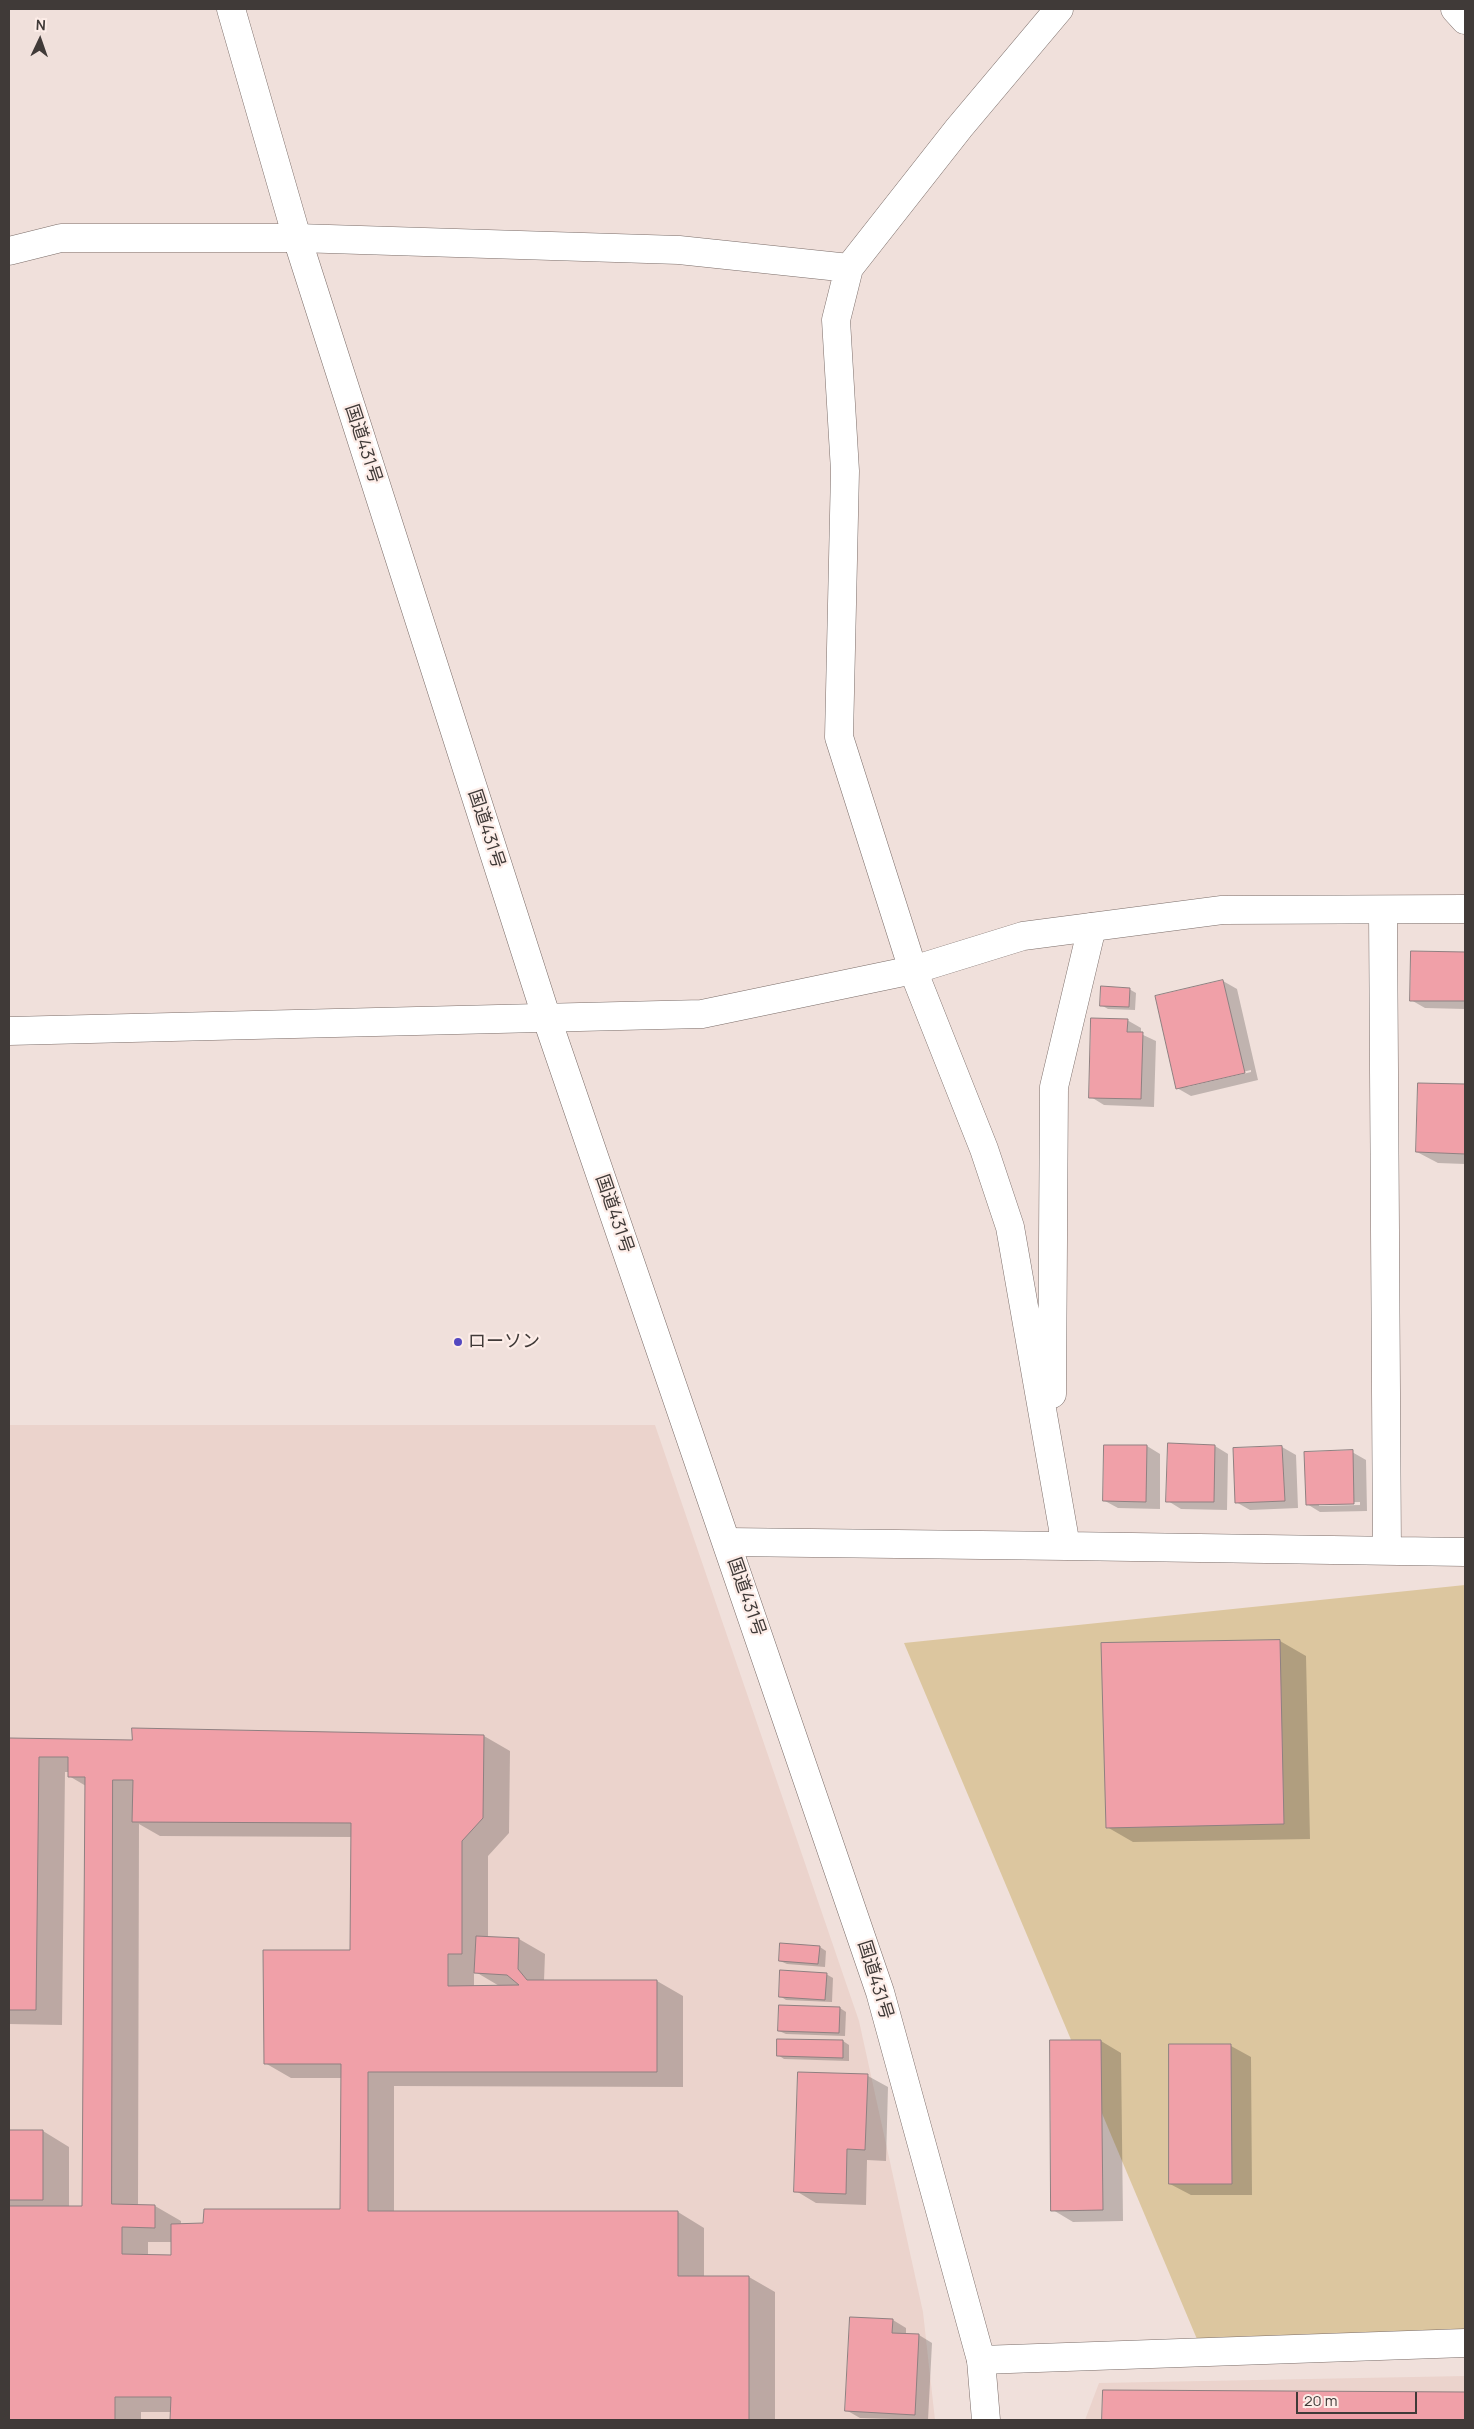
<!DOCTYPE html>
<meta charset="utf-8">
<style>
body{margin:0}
#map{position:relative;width:1474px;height:2429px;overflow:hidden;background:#f0e0db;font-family:Manrope,sans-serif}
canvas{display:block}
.frame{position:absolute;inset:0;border:10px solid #403a38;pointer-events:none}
.north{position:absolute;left:15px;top:15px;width:50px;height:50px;-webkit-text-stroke:4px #fdede8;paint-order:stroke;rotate:3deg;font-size:14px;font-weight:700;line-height:20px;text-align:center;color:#403a38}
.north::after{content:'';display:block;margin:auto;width:18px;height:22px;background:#403a38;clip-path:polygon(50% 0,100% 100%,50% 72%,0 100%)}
.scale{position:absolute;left:1296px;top:2392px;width:121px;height:22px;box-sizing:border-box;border:2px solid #403a38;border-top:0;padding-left:6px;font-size:15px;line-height:18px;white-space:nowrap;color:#403a38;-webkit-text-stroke:4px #fdede8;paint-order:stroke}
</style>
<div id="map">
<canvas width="1474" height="2429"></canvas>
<div class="frame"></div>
<div class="north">N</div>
<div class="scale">20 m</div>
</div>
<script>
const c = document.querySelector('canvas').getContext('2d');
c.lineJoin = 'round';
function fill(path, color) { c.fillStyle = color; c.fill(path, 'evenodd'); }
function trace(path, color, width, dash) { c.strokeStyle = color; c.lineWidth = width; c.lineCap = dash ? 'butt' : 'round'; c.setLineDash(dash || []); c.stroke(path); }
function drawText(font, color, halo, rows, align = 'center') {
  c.font = font + ' Manrope,"Noto Sans JP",sans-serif'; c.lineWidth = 4.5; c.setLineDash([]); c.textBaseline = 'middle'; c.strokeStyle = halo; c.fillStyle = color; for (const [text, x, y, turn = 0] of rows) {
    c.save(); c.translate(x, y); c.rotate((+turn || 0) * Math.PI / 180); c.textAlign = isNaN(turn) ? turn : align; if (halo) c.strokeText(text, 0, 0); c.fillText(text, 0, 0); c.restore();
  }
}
fill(new Path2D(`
 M9,1425h646l204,596 64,291 12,108h-926z
 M1465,2376v44h-380l14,-37z`), '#ebd3cc');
fill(new Path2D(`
 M1465,1585v752l-263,14 -298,-708z`), '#dcc69f');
fill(new Path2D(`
 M1412,953h53v56l-40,-1 -14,-8z
 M1223,981l14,8 21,91 -67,16 -14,-8zM1251,1070v2l-64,15v-2z
 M1129,989l7,4 -1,17 -27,-1 -7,-4z
 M1127,1020l14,8v6l15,7 -2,66 -50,-2 -13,-8z
 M1419,1084l46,2v78l-27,-1 -21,-11z
 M1147,1446l13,8v55l-42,-1 -13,-7z
 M1215,1446l13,8 -1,56 -46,-1 -13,-8z
 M1282,1447l14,8 2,53 -48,2 -14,-8z
 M1352,1452l14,8 1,51 -47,1 -13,-8zM1360,1502v3l-41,1v-3z
 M1280,1641l26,15 4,183 -177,3 -26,-15z
 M484,1736l26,15 -1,82 -21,23v82l31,1 26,15 -1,27h113l26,15v91l-289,-1v126h284l26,16v49h45l26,15v128h-603v-8h-31v8h-132v-289h34l26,16v60h15l2,-421 -17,-10v-4h-4l-3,253 -53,-1v-285l124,2zM139,1824l21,12 192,1 -1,114 -86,112 26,15h51v132l-137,15h-24v-4l-26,-15h-17zM474,1971l27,16h-27zM148,2242h24v14h-24z
 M820,1947l6,4 -1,16 -38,-3 -7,-3z
 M826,1974l7,4 -1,24 -46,-2 -6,-4z
 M840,2008l6,4 -1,24 -59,-2 -7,-3z
 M843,2041l6,4v16l-65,-2 -6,-4z
 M1101,2041l20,12 2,168 -50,1 -20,-12z
 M1231,2046l20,11 1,138h-61l-21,-11z
 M799,2073l69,3 20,11 -2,74 -19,-1 -1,45 -50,-2 -20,-12z
 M893,2320l13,8v7h13l13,8 -4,77 -68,-2 -14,-8z
 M1104,2392l361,1v27h-361z`), '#0003');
const building = new Path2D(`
 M1411,951l54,1v49h-55z
 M1223,980l22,93 -69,16 -21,-93z
 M1101,986l29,2 -1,19 -29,-1z
 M1091,1018l37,1 -1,13h16l-2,67 -52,-1z
 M1418,1083l47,1v70l-49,-2z
 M1168,1443l47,2 -1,57h-48z
 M1104,1445h43l-1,57 -43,-1z
 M1282,1446l3,55 -50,2 -2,-55z
 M1353,1450l1,54 -48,1 -2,-53z
 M1280,1640l4,184 -178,4 -5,-185z
 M132,1728l352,7 -1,83 -21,23v113h-14v32l71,-1 -12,-10 -33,-2 2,-37 43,2 -1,31 9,11h130v92h-289v139h310v65h71v144h-579l1,-23h-56v23h-106v-214h73l3,-429h-17v-20h-29l-3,253h-27v-272l123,2zM113,1780h20l-1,42 219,1 -1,127h-87l1,114h77l-1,145h-136l-1,14 -32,1v31l-49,-1v-27l33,1v-23l-43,-1z
 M780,1943l40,3 -2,18 -39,-3z
 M780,1970l47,3 -2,27 -46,-3z
 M779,2005l61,2 -1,26 -61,-2z
 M777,2039l66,1v18l-66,-2z
 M1050,2040h51l2,170 -52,1z
 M1169,2044h62l1,140h-63z
 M798,2072l70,2 -3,76 -18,-1 -1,45 -52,-2z
 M9,2130h34v70h-34z
 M850,2317l43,2 -1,14 27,1 -4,81 -70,-4z
 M1103,2390l362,2v28h-363z`);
fill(building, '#f0a0a8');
trace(building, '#8f8081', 1);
const minor = new Path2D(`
 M1455,9l10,11
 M9,251l52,-13h236l382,12 170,18
 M1383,910l4,641
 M1052,1394l2,-307 38,-160
 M727,1542l339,4 -56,-319 -26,-78 -71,-179 -74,-233 6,-266 -9,-151 13,-52 110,-140 100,-119
 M1066,1546l399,6`);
const tertiary = new Path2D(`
 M9,1031l693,-17 211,-44 110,-34 199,-26 243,-1
 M981,2360l484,-17`);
const trunk = new Path2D(`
 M231,9l66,229 250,781 333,973 101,368 5,60`);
trace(minor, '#7b6d69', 29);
trace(tertiary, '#7b6d69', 29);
trace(trunk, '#7b6d69', 29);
trace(minor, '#fff', 28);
trace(tertiary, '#fff', 28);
trace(trunk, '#fff', 28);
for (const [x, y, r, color] of [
 [458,1342,5,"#5348c0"]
]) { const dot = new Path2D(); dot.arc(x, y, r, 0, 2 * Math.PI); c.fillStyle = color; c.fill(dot); trace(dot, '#fdede8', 2); }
drawText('18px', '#403a38', '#fdede8', [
 ["国道431号",363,444,72],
 ["国道431号",486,829,72],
 ["国道431号",614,1214,71],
 ["国道431号",746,1597,71],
 ["国道431号",875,1980,73]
]);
drawText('18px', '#403a38', '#fdede8', [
 ["ローソン",468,1342]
], 'left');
</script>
